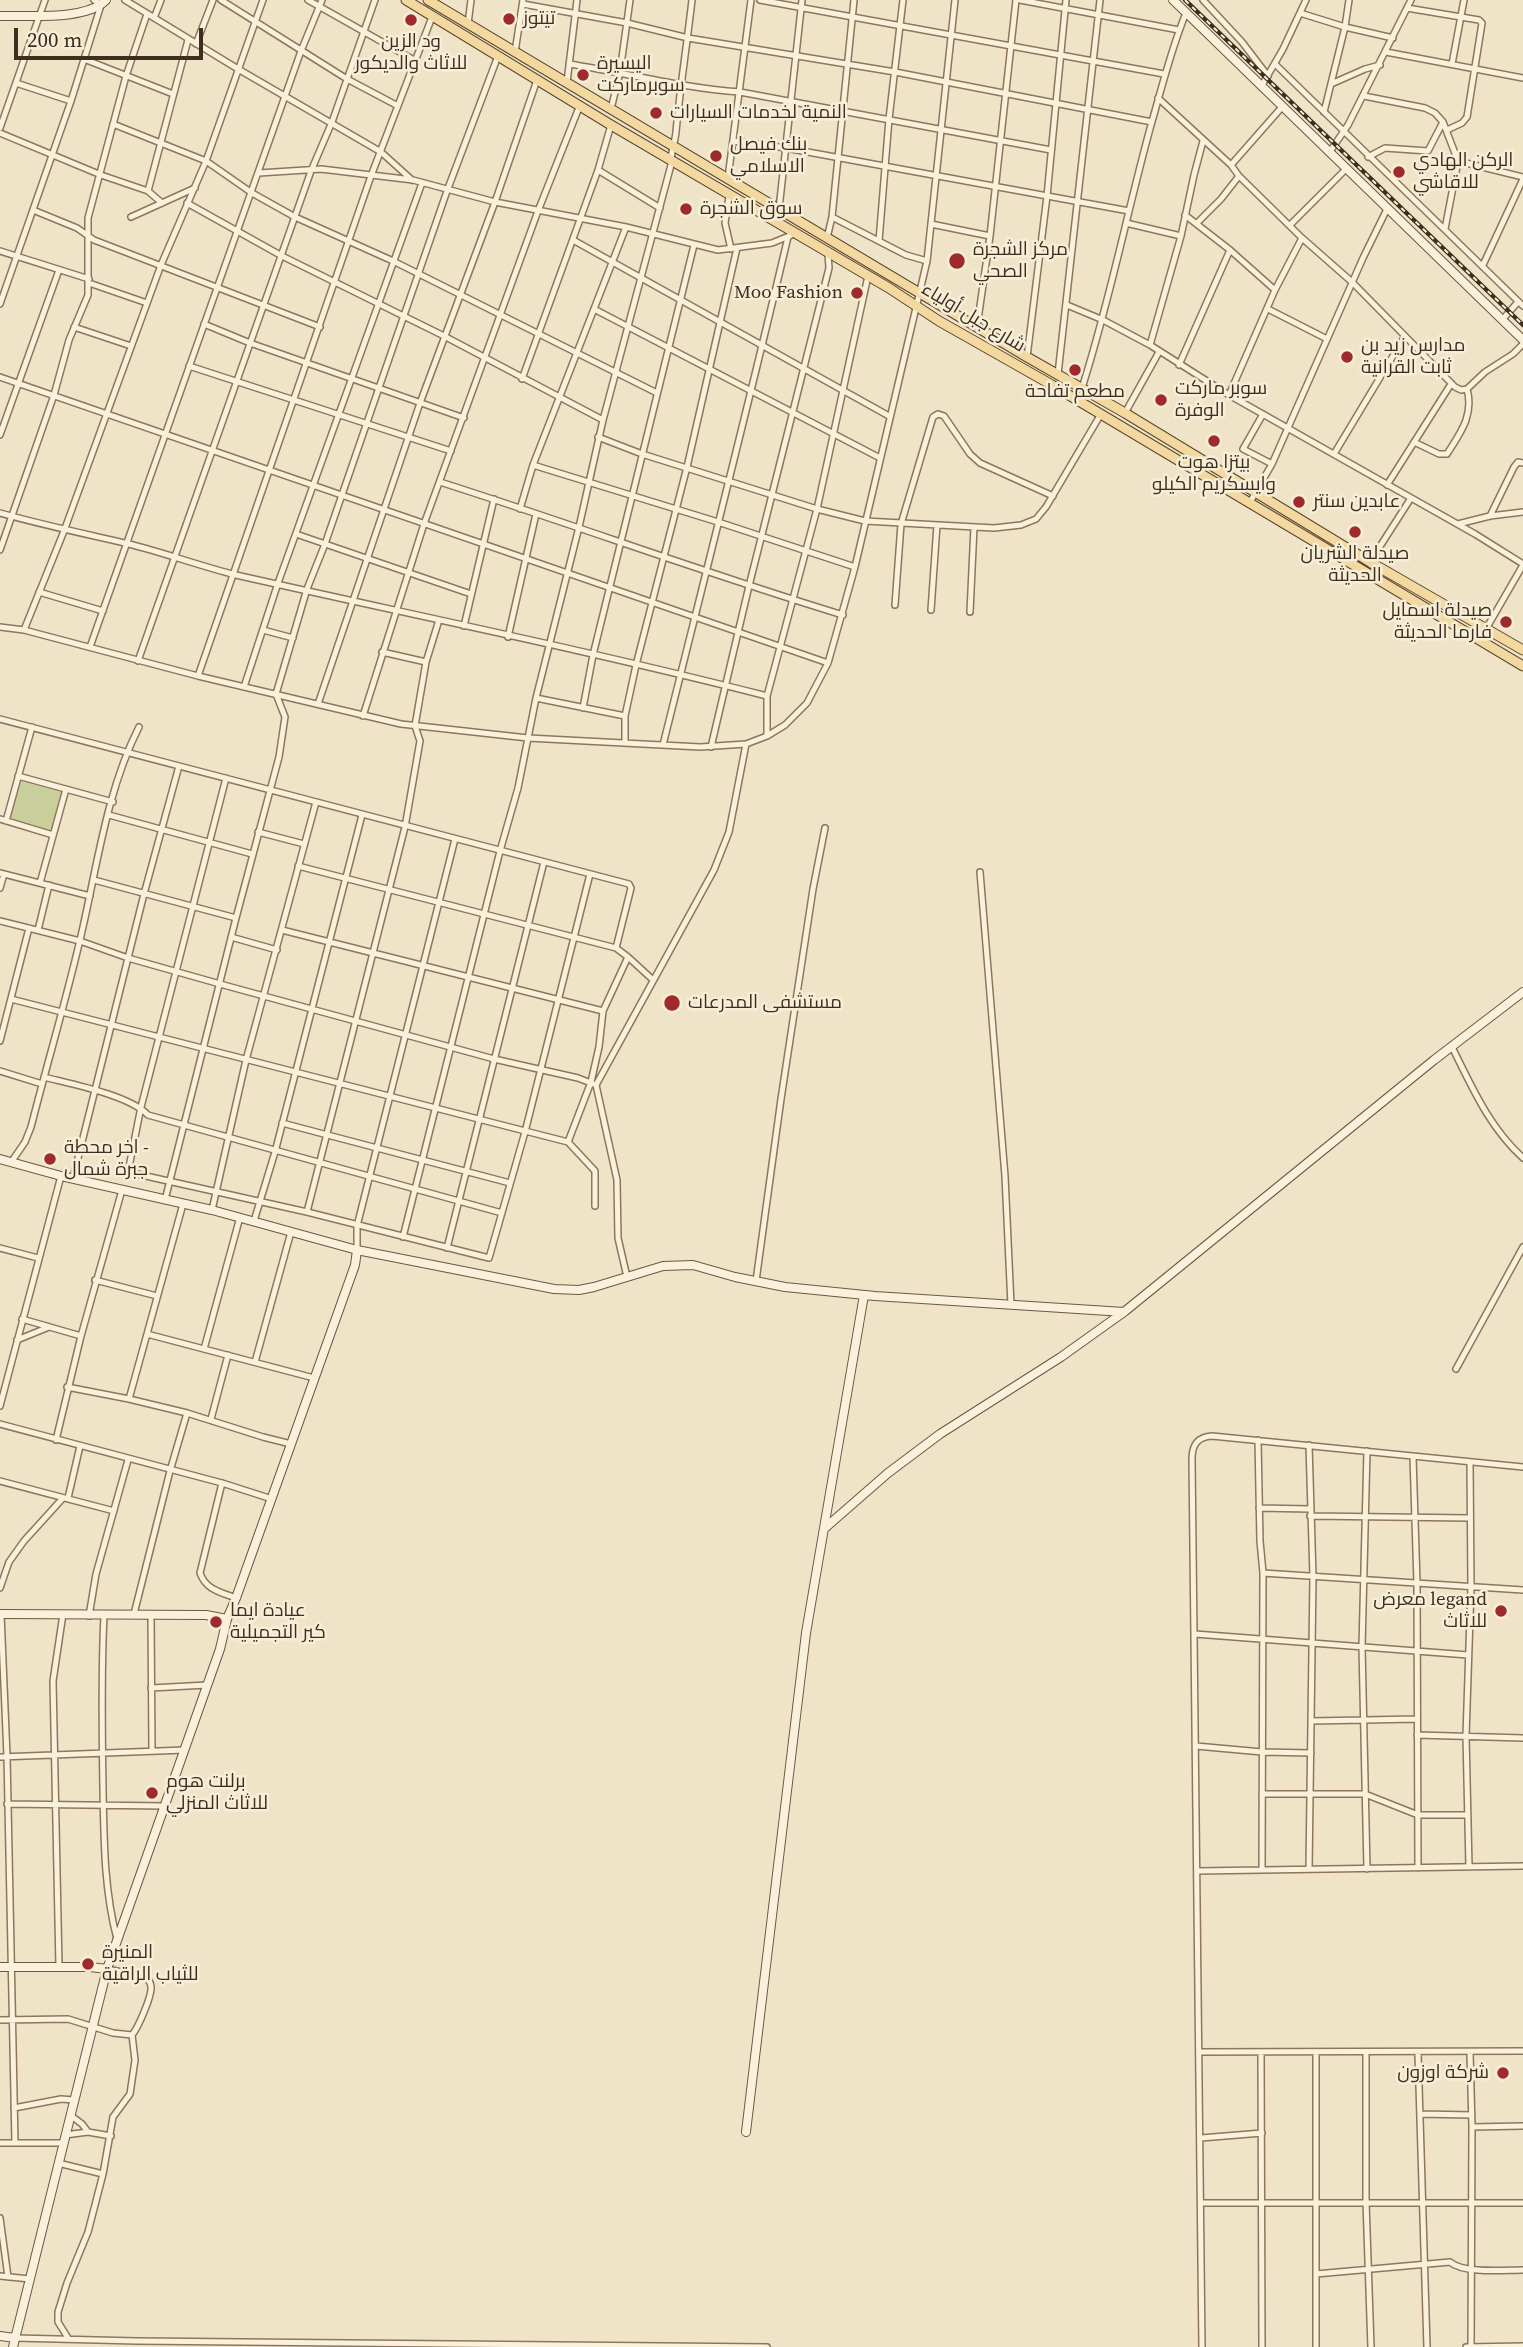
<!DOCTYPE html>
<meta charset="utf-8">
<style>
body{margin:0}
#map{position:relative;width:1523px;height:2347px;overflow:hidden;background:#f0e4c8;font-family:"Source Serif 4",serif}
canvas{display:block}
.scale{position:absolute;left:14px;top:28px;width:189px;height:32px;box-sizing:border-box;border:4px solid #3d2e20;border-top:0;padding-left:9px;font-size:21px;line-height:24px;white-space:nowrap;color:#3d2e20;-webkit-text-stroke:5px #f7eed8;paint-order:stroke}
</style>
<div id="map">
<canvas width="1523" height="2347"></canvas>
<div class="scale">200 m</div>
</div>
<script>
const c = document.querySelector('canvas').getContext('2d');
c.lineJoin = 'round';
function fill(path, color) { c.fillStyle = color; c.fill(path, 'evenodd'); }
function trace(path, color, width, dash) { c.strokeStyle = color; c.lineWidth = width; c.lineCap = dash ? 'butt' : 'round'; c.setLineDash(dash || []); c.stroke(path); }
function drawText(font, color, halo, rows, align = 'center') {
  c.font = font + ' "Source Serif 4",Cairo,serif'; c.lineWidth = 5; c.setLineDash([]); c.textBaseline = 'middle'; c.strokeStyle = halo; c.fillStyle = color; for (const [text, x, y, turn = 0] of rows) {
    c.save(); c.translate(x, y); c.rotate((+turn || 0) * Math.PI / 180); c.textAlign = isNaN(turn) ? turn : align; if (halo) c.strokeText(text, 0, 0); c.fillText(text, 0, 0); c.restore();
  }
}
fill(new Path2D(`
 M21,781l40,11 -10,39 -41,-11z`), '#c9cf9b');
const street = new Path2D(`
 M125,0l113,69 143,83 31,28
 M221,0l126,79 51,27
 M308,0l106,60
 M760,0l404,74
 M1020,0l159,30
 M1203,0l39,42 26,34
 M523,4l104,19 61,15 207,34 257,50
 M1407,8l72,12 3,3 -15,94 -5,6 -15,7
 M1300,13l45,14 48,11
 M154,18l7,-18
 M468,24l3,-24
 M196,44l17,-44
 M515,52l8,-52
 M1386,52l137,26
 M84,59l89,35
 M569,64c57,9 113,24 171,28l311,58
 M1275,64l248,242
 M1452,64l12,-64
 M567,82l10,-82
 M16,83l55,18
 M1331,84l34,-15 15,-4
 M1261,87l22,-38 23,-49
 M1364,96l61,12 10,5 8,9 15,39 -13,68
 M1158,98l73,67 8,11 63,62 50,44 103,105 6,3 6,-1 18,-17 28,-18 10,-10
 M611,109l9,-37 10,-72
 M1324,112l21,-85 4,-27
 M113,124l93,37 46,32 43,24 98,44 264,132
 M0,128l45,-128
 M0,133l101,42 47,16 14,12
 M733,141l53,7 343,63
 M1329,153l19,-28 63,-125
 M1368,157l17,-9 43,3 15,-29
 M1458,161l65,16
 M1231,165l51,-58
 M598,170l62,38
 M259,173l62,-4 92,11 82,22 131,25 92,23 54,-7 22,-9
 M728,178l23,-178
 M148,191l40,-151
 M727,194l2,3 -4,26 6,26
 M187,203l95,53 162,80 159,84
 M779,209l23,-209
 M33,210l44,18 17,12 226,87
 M1185,215l45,35 45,40
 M131,217l64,-29
 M832,217l74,38 21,6
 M1126,223l55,13
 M1197,223l24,-24 18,-23
 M931,224l59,12
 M1290,225l56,-56
 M827,238l5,-21 22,-217
 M573,240l316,176
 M879,241l10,-122 14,-119
 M0,251l89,28
 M1483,265l40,-86
 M89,283l58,20
 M0,304l71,-203 30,-96 -7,-5
 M1067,305l36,15 47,25 79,50 246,139 48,30
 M594,309l286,149
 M1268,309l59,30
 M1502,320l16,-18
 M204,324l46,19 214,75
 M74,327l57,19
 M977,327l13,-91 26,-236
 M1150,345l31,-109 13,-61 9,-34
 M1027,357l20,-161 19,-196
 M1179,365l51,-115
 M189,366l262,85
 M1058,374l42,-374
 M0,377l828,286
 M522,379l76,-209 13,-45
 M1082,388c28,-87 45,-176 69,-263 11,-38 20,-76 35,-112
 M1229,395l46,-105 27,-52
 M1125,413l34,-61
 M1263,414l-20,35 29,15
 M0,435l59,-165
 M598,437l44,17 175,55 48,12 129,7 27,-3 15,-6 10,-12 55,-93
 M1414,442l25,12h8c14,-22 27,-39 20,-65
 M1334,454l71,-118
 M533,465l185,57 137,45
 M440,482c135,43 268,92 403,133
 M1387,485l64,-101
 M1249,504l23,-40 91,-206 24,-49
 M520,509l13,-44 93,-238
 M0,513c43,12 86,21 129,31 36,9 71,22 107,31 177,40 355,76 531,121
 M1490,516l24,-49 4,-5 5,1
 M1458,524l32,-8 33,-4
 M296,534l175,60
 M0,550l54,-155 15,-55 19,-45v-77l38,-142 21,-62
 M1370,562l41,-64
 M39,592l64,19
 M895,605l6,-81 32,-107 5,-3 6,2 26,38 10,9 73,33
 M931,610l6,-85
 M970,612l4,-85
 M464,626l30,-127
 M0,627l24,3 174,46 203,48 127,14 172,9 46,-3 21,-8 18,-11 22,-22 21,-40 27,-96 72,-306 28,-261
 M1486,629l37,-64
 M24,630l40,-99 97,-266 45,-104 57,-161
 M263,630l30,8
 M508,637l28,-123
 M90,647l211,-596 21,-51
 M382,652l44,10
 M138,661l173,-490 21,-49 43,-122
 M198,676l173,-500 61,-159
 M244,687l34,-104 144,-400
 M536,698l89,18v27
 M318,704l102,-301 75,-201 42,-122
 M583,708l10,-53 101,-410
 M363,716l61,-192 114,-313 42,-106
 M625,716l11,-51 51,-198 50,-219
 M0,719l629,165 2,4 -15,60 12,9 -25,54 -4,36 -8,35 -23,60 27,29v35
 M767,736v-40l50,-187 51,-233
 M663,745c42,-169 85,-338 125,-508
 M711,747l38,-161 80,-318 -1,-14
 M18,776l95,26
 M226,778l-85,329 -13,65 179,40 182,46 36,-126 65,-258
 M109,815l143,39
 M0,819l53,16
 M6,821l26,-94
 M258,832l46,12
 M298,866l318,82
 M980,872l25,304 6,129
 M0,873l90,23
 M94,880l142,38
 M40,883l26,-94
 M0,888l4,-14
 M0,921l80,20 48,17 92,26 274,75 84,19 18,7
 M38,930l11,-45
 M282,930l321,81
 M231,937l46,13
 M628,957l24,22
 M11,999l557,143
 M0,1041l29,-113
 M1452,1047c20,40 37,80 71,111
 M0,1071l42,13
 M44,1077c27,7 85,18 104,38l354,98
 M282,1123l228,60
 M12,1161l13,-19 6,-15c17,-67 37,-133 52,-200 15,-67 25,-139 56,-200
 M73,1178l71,-284 35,-128
 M165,1200l71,-282 43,-161 6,-40 -9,-23 31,-105 18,-45 122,-353 51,-135
 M212,1210l34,-150 70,-258
 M307,1212l98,-385 15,-86 -5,-15 11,-64 13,-42
 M254,1221l21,-69 87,-337
 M403,1237l97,-386 18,-63 18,-90 43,-171 24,-107 68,-255c-1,-11 4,-22 5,-33 4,-44 11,-88 16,-132
 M0,1248l38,10
 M447,1248l97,-386
 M357,1250v-24l98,-387
 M627,1277l-9,-39 -1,-58 -21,-95 118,-215 15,-38 17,-88
 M95,1280l62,16
 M756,1281l25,-182 32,-210 12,-61
 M22,1319l59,17
 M147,1334l167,44
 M17,1340l32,-13
 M204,1349l36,-132
 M255,1362l36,-130
 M1456,1369l67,-122
 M67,1387l62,12 54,-195
 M129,1399l58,14
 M0,1406l61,-230
 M211,1419l17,-64
 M0,1424l222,59 50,16
 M56,1440l25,-104 41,-146
 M1258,1440l2,101 3,32 -1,297
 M1413,1457l4,126 1,285
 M0,1481l114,30
 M222,1483l-22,90c6,17 20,19 36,25
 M68,1498l12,-52
 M1259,1508l51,1
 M1310,1516l159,2
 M1263,1573l260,17
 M0,1588l9,-26 15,-21 39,-43
 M1,1614l6,142 8,387
 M134,1614l36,-143 17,-58 76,24 28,7
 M151,1615l1,136
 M89,1616l7,-42 32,-114
 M104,1616c-3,58 -2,115 -1,173 1,51 1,101 14,150
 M1195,1634l273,21
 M151,1688l56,-3
 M1311,1721l106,-2
 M1417,1735l106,3
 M1196,1746l66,6 49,1
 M0,1757l185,-7
 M1262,1794h103l53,21h48
 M7,1804l158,2
 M1469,1867l-3,-131 5,-149 -1,-125
 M1309,1869l4,-293 -4,-131
 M1367,1869l-5,-222 5,-196
 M1197,1871l326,-5
 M59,1967l-6,-286 10,-67
 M0,2020l68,-1 45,14 19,2c6,-7 20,-39 19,-48 0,-5 -3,-7 -5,-10l-39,-8
 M1199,2052l324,-1
 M1470,2052l2,75 -1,220
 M1261,2053l1,294
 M1366,2053v149l5,145
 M1418,2053l9,294
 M14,2108l47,-9 13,1
 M1420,2114l52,1
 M70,2115l12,9 6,8
 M1472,2127l51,-1
 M65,2135l23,-3 23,4
 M1201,2138l61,-5
 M0,2143h63
 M58,2163l45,11
 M1201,2203h322
 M0,2218l8,59
 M1316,2274l134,-12c14,12 55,8 73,8
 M0,2276l30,3
 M15,2338l122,3 630,6
 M68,2338l-10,-16v-10l9,-29 21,-51 15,-58 10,-57 17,-23 5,-34 -3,-25
 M1202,2347l-10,-888c0,-14 5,-22 20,-23l311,31
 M1316,2347v-294
 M1466,2347l57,-1`);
const secondary = new Path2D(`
 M1173,0l350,340
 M0,16c28,-1 86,5 106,-16
 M0,1159l61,17 151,34 145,40 197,39 25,1 15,-3 69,-21 30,-1 42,12 50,10 90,9 249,16
 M825,1528l63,-55 52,-39 121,-77 63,-45 310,-252 89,-68
 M0,1614l206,1 21,4
 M0,1967h90l17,2
 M746,2132l60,-499 58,-338
 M0,2336l15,2
 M13,2347l94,-378 113,-320 7,-30 9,-21 119,-333 2,-15`);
const primary = new Path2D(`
 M406,0l205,125 278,163 50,33 113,64 471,281
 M428,0l599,357 98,56 245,149 153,88`);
trace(street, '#8d765c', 8);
trace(secondary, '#6f573f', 10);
trace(primary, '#5b4430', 11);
trace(street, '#faf1dc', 5);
trace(secondary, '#faf1dc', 8);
trace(primary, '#f3d9a0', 9);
const rail = new Path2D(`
 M1185,0l338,325`);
trace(rail, '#3d2e20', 4.5);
trace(rail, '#f7eed8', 2, [5]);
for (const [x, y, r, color] of [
 [509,19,7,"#9e2a2b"],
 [411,20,7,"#9e2a2b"],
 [583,75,7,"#9e2a2b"],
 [656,113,7,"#9e2a2b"],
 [716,156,7,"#9e2a2b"],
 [1399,172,7,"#9e2a2b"],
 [686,209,7,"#9e2a2b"],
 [957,261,9,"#9e2a2b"],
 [857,293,7,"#9e2a2b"],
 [1347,357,7,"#9e2a2b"],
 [1075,370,7,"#9e2a2b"],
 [1161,400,7,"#9e2a2b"],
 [1214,441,7,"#9e2a2b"],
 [1299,502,7,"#9e2a2b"],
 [1355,532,7,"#9e2a2b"],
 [1506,622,7,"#9e2a2b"],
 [672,1003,9,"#9e2a2b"],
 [50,1159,7,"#9e2a2b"],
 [1501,1611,7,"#9e2a2b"],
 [216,1622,7,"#9e2a2b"],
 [152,1793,7,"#9e2a2b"],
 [88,1964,7,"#9e2a2b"],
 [1503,2073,7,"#9e2a2b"]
]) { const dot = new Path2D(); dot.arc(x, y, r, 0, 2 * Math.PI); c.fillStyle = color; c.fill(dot); trace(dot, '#f7eed8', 2.5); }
drawText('19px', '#3d2e20', '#f7eed8', [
 ["تيتوز",523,19],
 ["ود الزين",411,42,"center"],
 ["للاثاث والديكور",411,64,"center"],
 ["اليسيرة",597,64],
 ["سوبرماركت",597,86],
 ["النمية لخدمات السيارات",670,113],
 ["بنك فيصل",730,145],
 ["الاسلامي",730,167],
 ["الركن الهادي",1413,161],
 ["للاقاشي",1413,183],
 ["سوق الشجرة",700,209],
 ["مركز الشجرة",973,250],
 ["الصحي",973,272],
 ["Moo Fashion",843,293,"right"],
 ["مدارس زيد بن",1361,346],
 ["ثابت القرانية",1361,368],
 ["سوبر ماركت",1175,389],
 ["الوفرة",1175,411],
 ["مطعم تفاحة",1075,392,"center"],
 ["بيتزا هوت",1214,463,"center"],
 ["وايسكريم الكيلو",1214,485,"center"],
 ["عابدين سنتر",1313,502],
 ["صيدلة الشريان",1355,554,"center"],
 ["الحديثة",1355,576,"center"],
 ["صيدلة اسمايل",1492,611,"right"],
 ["فارما الحديثة",1492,633,"right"],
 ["مستشفى المدرعات",688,1003],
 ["اخر محطة -",64,1148],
 ["جبرة شمال",64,1170],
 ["معرض legand",1487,1600,"right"],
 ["للاثاث",1487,1622,"right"],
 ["عيادة ايما",230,1611],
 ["كير التجميلية",230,1633],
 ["برلنت هوم",166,1782],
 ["للاثاث المنزلي",166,1804],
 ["المنيرة",102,1953],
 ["للثياب الراقية",102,1975],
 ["شركة اوزون",1489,2073,"right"]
], 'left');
drawText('19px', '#3d2e20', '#f7eed8', [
 ["شارع جبل أولياء",973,318,31]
]);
</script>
